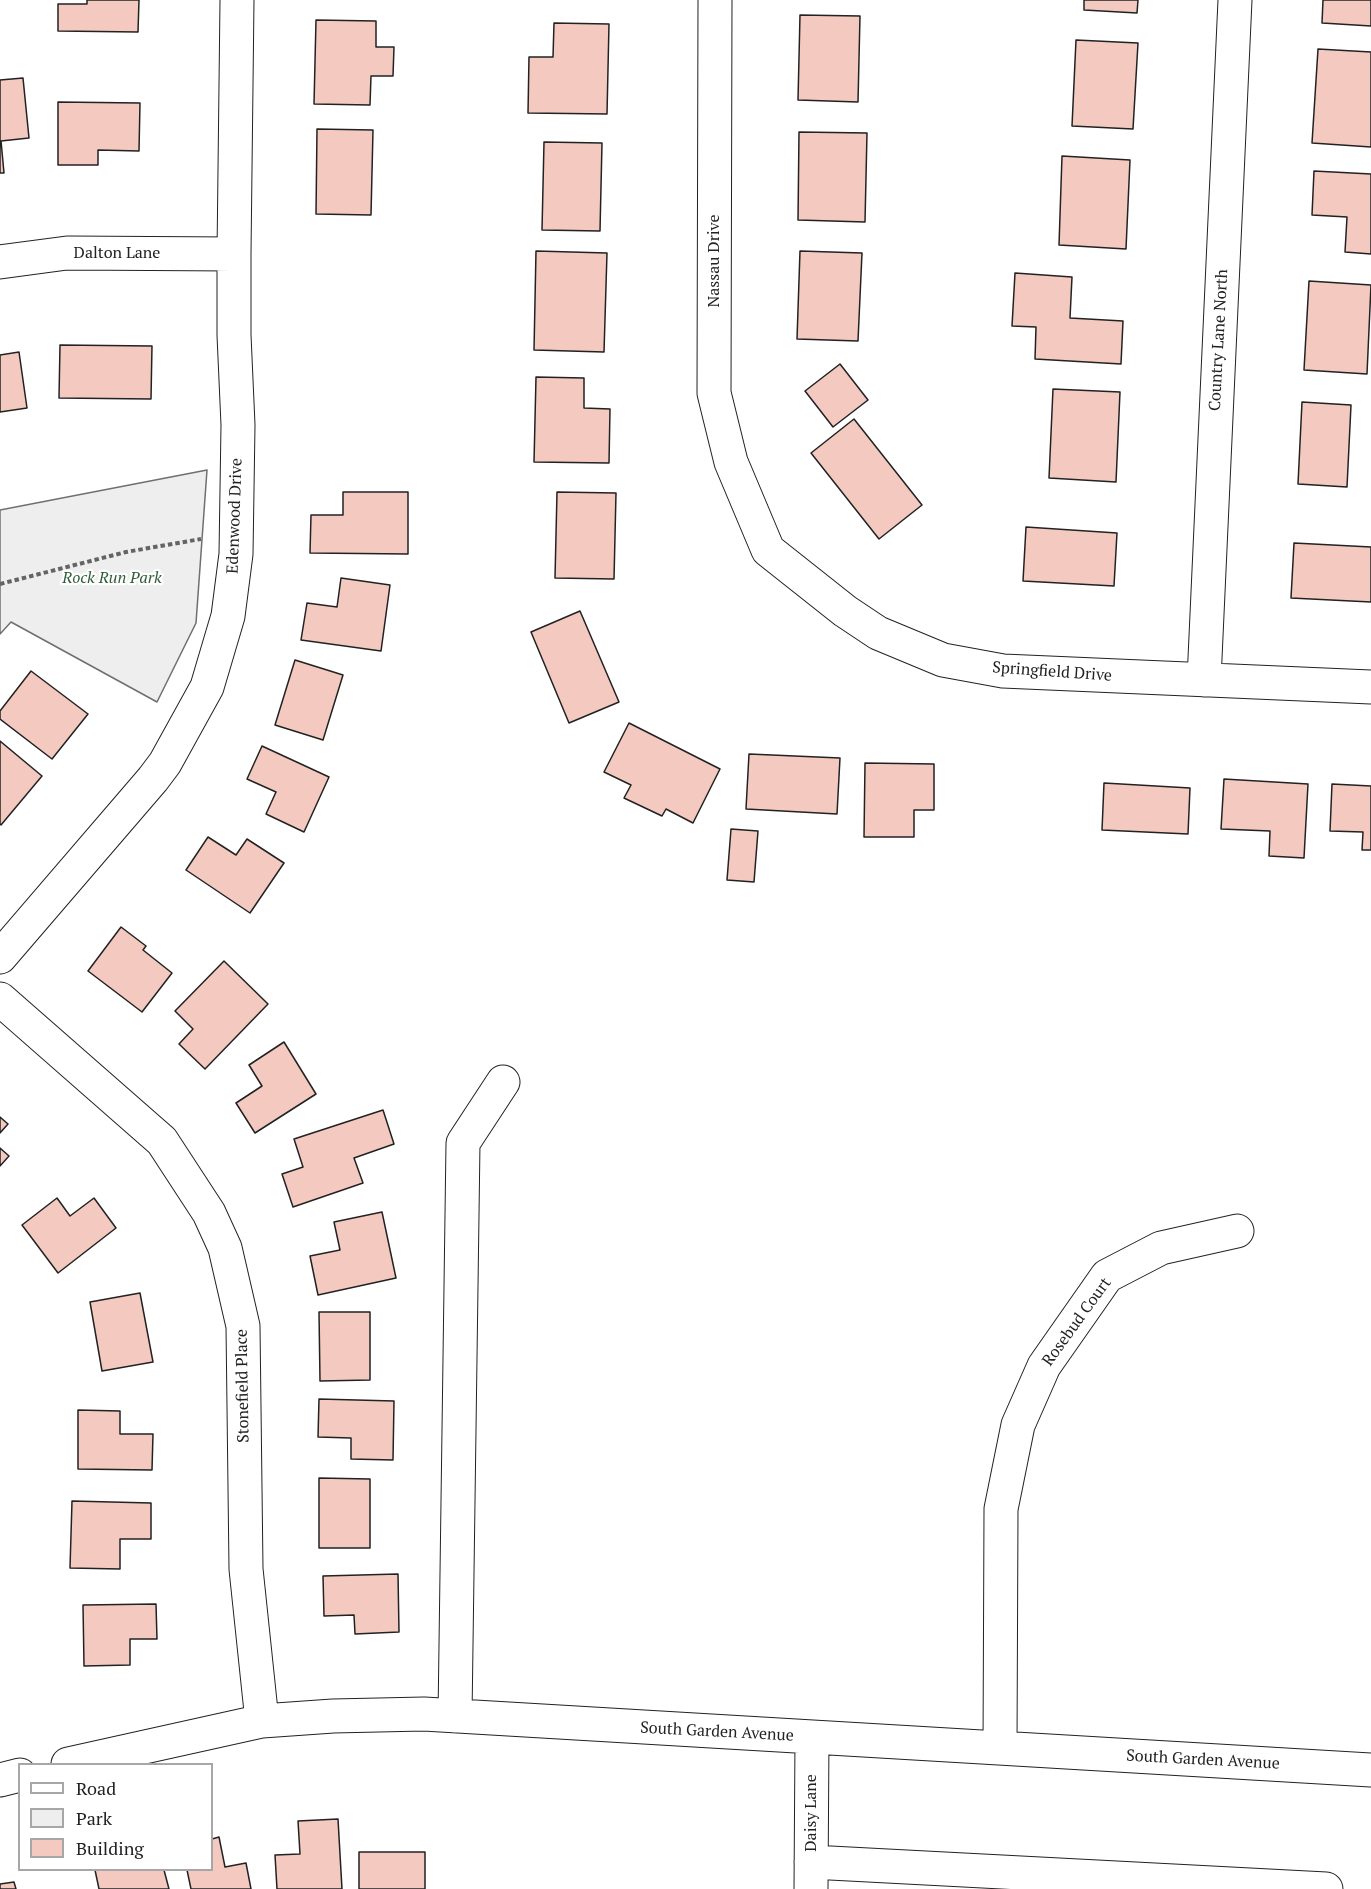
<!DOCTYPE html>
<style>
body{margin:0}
#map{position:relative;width:1371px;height:1889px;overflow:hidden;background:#fff;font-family:"PT Serif",serif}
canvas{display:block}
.legend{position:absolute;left:18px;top:1763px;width:195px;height:108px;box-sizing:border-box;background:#fff;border:2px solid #a7a7a7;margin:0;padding:8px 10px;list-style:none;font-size:18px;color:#222}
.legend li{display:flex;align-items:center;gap:12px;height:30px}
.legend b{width:30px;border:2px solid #a7a7a7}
</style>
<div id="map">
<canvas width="1371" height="1889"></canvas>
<ul class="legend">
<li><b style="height:8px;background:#fff"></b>Road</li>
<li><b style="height:16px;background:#eee"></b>Park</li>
<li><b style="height:16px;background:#f3c9c0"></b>Building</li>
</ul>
</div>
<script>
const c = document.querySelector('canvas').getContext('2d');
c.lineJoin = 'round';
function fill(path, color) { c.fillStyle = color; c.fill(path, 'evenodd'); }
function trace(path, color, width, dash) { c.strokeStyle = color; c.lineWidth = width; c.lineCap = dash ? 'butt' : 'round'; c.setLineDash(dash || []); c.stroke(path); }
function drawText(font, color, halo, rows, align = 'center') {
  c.font = font + ' "PT Serif",serif'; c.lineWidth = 4.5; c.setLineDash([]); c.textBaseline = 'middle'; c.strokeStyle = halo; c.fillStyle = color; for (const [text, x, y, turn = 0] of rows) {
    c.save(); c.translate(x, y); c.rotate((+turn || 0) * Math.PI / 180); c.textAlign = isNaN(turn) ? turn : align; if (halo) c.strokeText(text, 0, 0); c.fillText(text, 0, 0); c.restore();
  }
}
const green = new Path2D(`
 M207,470l-11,153 -39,79 -146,-80 -11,12v-124z`);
fill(green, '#eee');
trace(green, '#6f6f6f', 1.5);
const building = new Path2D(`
 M87,0h52l-1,32 -80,-1v-27h29z
 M1084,0h54l-1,13 -53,-3z
 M1323,0h48v26l-49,-3z
 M800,15l60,1 -2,86 -60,-2z
 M316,20l60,1v26h18l-1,29h-22l-1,29 -56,-1z
 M554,23l55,1 -2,90 -79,-1 1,-56h24z
 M1076,40l62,3 -5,86 -61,-3z
 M1318,49l53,3v95l-59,-4z
 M23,78l6,60 -28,3 3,32h-4v-93z
 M58,102l82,1 -1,48 -41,-1v15h-40z
 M317,129l56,1 -2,85 -55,-1z
 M799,132l68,1 -2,89 -67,-2z
 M544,142l58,1 -2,88 -58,-1z
 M1062,156l68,4 -4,89 -67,-4z
 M1314,171l57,3v80l-26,-2 2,-35 -35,-2z
 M536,251l71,2 -3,99 -70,-2z
 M800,251l62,2 -4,88 -61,-2z
 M1015,273l57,4 -2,41 53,3 -2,43 -86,-5 1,-32 -24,-1z
 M1309,281l62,4 -4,89 -63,-4z
 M60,345l92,1 -1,53 -92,-1z
 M19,352l8,56 -27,4v-57z
 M840,364l28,36 -35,27 -28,-36z
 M536,377l48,1v30l26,1 -1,54 -75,-1z
 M1053,389l67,3 -4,90 -67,-4z
 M1302,402l49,3 -4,82 -49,-3z
 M854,419l68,86 -43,34 -68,-86z
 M343,492h65v62l-98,-1 1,-38h32z
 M557,492l59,1 -2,86 -59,-1z
 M1026,527l91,6 -3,53 -91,-5z
 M1294,543l77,4v55l-80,-4z
 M341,578l49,7 -9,66 -80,-11 6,-37 30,4z
 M580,611l39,91 -50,21 -38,-91z
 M295,660l48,15 -20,65 -48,-15z
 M31,671l57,43 -36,45 -52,-40v-8z
 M629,723l91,46 -27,54 -27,-14 -4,7 -38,-18 7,-13 -27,-13z
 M0,741l42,35 -41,49 -1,-1z
 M262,746l67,31 -25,55 -38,-18 10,-22 -29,-13z
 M749,754l91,4 -3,56 -91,-5z
 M865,763l69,1v46h-20v27h-50z
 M1224,779l84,5 -4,74 -35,-2 1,-25 -49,-2z
 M1104,783l86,5 -2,46 -86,-4z
 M1332,784l39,2v64h-9l1,-18 -33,-1z
 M731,829l27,2 -4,51 -27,-2z
 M208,837l28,18 11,-16 37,24 -34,50 -64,-43z
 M121,927l25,19 -3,4 29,23 -30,39 -54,-41z
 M224,961l44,43 -63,65 -26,-25 14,-15 -18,-18z
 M284,1042l32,52 -61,39 -19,-30 26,-17 -13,-21z
 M383,1110l11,34 -40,14 9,25 -70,24 -11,-33 21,-7 -9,-28z
 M0,1117l8,7 -8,9z
 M0,1148l9,8 -9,10z
 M57,1198l13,18 24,-18 22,30 -58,45 -36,-48z
 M382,1212l14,66 -78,17 -8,-39 30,-6 -6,-28z
 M140,1293l13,69 -51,9 -12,-69z
 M319,1312h51v68l-50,1z
 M319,1399l75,2 -1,59 -42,-1v-21l-33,-1z
 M78,1410l42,1v23h33l-1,36 -74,-1z
 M319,1478l51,1v69h-51z
 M72,1501l79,2v36h-31v30l-50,-1z
 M398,1574l1,58 -44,2 -1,-19 -30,1 -1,-40z
 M156,1604l1,35h-27v26l-46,1 -1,-61z
 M338,1819l4,70h-65l-2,-34 25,-1 -2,-33z
 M219,1837l6,30 21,-4 5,26h-60l-4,-19h25v-31z
 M359,1852h66v37h-66z
 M95,1870h69l5,19h-70z
 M14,1882l2,7h-16v-5z`);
fill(building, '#f3c9c0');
trace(building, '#222', 1.5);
const minor = new Path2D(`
 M715,0l-1,393 17,69 37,88 77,61 33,22 65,27 60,11 368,16
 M0,262l67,-9 167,1
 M1204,680l31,-680
 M0,957l153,-178 12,-16 42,-76 21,-71 8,-62 2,-129 -4,-90v-81l3,-254
 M0,999l162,142 47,72 16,35 18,78 3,243 16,152
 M455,1716l8,-573 40,-61
 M1000,1748l1,-239 17,-84 26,-59 63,-90 54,-28 76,-17
 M68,1764l194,-43 71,-5 91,-2 947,56
 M0,1780l20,-5
 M811,1862l515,27
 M811,1889l1,-152`);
trace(minor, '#222', 35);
trace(new Path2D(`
 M0,584l126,-32 75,-13`), '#646464', 4, [4.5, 3]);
trace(minor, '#fff', 33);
drawText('16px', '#222', '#fff', [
 ["Dalton Lane",117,253],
 ["Nassau Drive",714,261,-90],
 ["Country Lane North",1219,340,-87],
 ["Edenwood Drive",235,516,-88],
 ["Springfield Drive",1052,672,4],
 ["Rosebud Court",1077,1322,-54],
 ["Stonefield Place",243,1386,-91],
 ["South Garden Avenue",717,1732,3],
 ["South Garden Avenue",1203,1760,3],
 ["Daisy Lane",811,1813,-90]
]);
drawText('italic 16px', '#2f5e38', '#fff', [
 ["Rock Run Park",112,578]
]);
</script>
